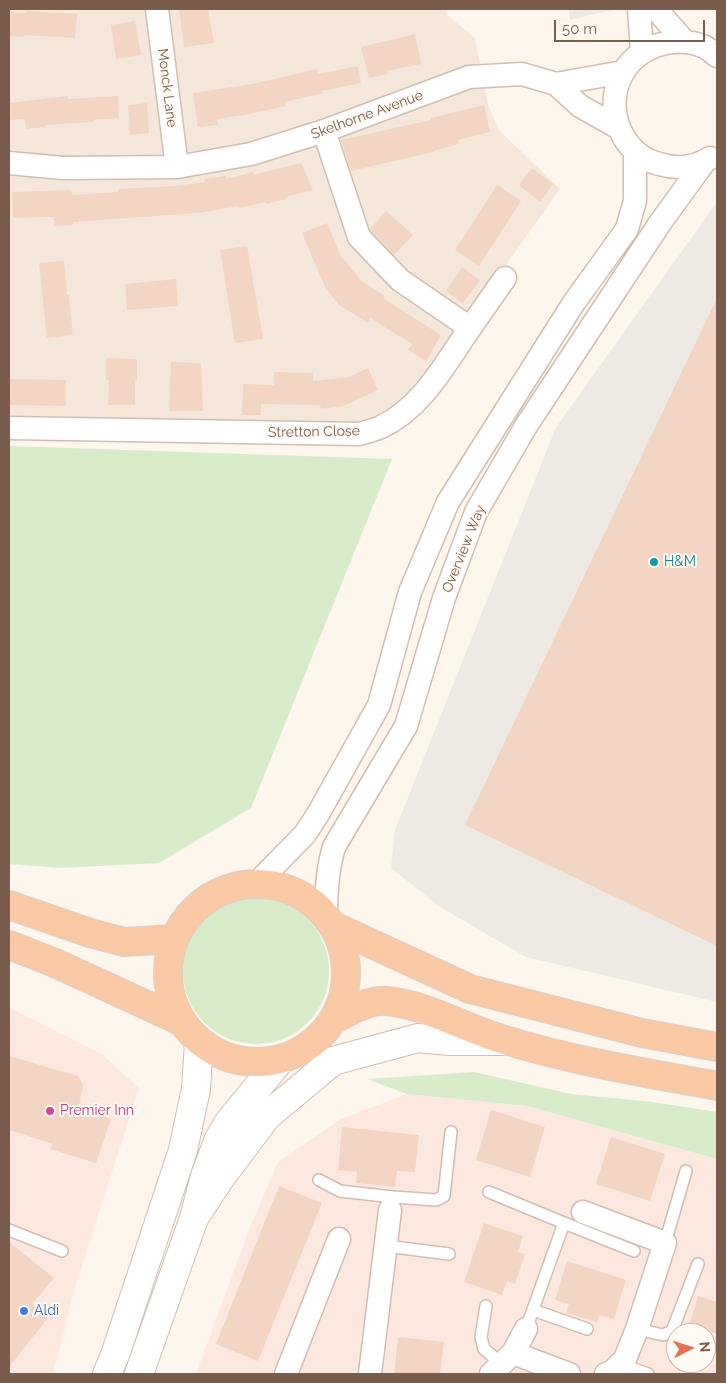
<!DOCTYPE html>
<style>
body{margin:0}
#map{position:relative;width:726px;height:1383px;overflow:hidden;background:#fdf6ec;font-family:Raleway,sans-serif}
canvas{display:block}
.frame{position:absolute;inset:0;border:10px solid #7a5c4d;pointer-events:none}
.north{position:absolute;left:666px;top:1323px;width:50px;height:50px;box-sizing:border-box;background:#fffaf3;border:1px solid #cabbb1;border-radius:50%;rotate:85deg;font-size:14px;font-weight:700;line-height:20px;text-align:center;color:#7a5c4d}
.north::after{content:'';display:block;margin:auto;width:18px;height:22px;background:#e76f51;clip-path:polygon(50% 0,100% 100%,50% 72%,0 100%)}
.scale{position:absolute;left:554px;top:20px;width:151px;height:22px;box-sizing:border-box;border:2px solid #7a5c4d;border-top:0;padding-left:6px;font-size:15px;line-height:18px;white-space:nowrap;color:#7a5c4d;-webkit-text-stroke:4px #fffaf3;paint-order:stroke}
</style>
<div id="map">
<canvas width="726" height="1383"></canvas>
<div class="frame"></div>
<div class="north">N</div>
<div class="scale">50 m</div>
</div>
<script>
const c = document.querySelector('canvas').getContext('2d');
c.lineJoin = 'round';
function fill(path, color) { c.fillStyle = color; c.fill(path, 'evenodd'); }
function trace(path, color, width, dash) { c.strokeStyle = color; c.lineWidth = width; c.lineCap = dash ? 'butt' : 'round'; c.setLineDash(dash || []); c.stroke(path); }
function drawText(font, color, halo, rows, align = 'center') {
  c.font = font + ' Raleway,sans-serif'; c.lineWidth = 4; c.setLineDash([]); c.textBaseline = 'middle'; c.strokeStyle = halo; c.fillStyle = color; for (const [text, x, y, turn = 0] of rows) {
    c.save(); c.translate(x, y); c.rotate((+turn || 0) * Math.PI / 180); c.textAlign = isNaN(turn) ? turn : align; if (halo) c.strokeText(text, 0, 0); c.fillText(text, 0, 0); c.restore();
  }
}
fill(new Path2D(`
 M9,9h436l2,6 28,23 13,66 11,26 61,59 -145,204 -49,29 -357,-2z`), '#f5e8da');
fill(new Path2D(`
 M9,1008l93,46 37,34 -65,203 -16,66 -6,17h-43z
 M407,1094l120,12 190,53v215h-521l52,-142 30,-70 63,-43zM676,1333h30v30h-30z`), '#fde8e0');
fill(new Path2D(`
 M569,9h48l-47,11z
 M717,202v800l-191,-45 -86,-50 -49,-39 4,-38 161,-403z`), '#efe9e4');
fill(new Path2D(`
 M9,446l383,13 -141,349 -92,55 -99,5 -51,-4z
 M183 971a73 73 0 1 1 146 0a73 73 0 1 1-146 0Z
 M474,1072l97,22 82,8 64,10v47l-190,-53 -120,-12 -40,-15z`), '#d8ecc9');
fill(new Path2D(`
 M179,9h29l6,34 -30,4z
 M27,11l50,3 -2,24 -51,-3 -1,2 -14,-1v-24l18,1z
 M135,21l6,34 -25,4 -5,-34z
 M415,34l6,30 -34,7 1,3 -19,4 -8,-31z
 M358,66l3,17 -39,8 1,2 -38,9 1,4 -36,8 -33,5 1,6 -20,2 -5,-34 59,-9 65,-15 1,5z
 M68,96v3l50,-3 1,22 -26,2v2l-47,3v2l-20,2 -1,-10 -16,1v-17z
 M147,103l2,30 -19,2 -2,-30z
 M484,105l6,27 -32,8 1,4 -26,7v1l-82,19 -10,-31 90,-20v-2z
 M301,163l12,27 -27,7 1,2 -21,5v-2l-27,6v-2l-41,7 -125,9v3l-19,1v-9l-41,1 -1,-26 59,-2 1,5 46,-3v-3l56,-3 31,-4 -1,-3 21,-3 1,3 27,-7v3z
 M532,168l21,16 -13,18 -21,-17z
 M497,185l24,16 -42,65 -24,-16z
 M386,211l27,24 -19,20 -24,-26z
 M327,223l15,36 1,-1 17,22 25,16 -2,2 58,37 -15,26 -18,-11 4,-6 -42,-26 -2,5 -29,-18 -14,-18 -23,-54z
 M247,246l16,93 -28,4 -15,-93z
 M64,261l3,34h2l4,40 -26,3 -8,-75z
 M462,267l18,13 -17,23 -17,-12z
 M176,279l2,27 -51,4 -2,-26z
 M717,298v648l-252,-121z
 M106,358l31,1v22h-2v24h-27l1,-25h-3z
 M171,362l30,1 2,48h-34z
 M368,368l10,22 -35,16 -22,3 -1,-4 -59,-1v11h-19l1,-31 31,1v-13l39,1v8l36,-4z
 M9,379l57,1v26l-57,-1z
 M9,1056l69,20 5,9 -4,21 32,13 -15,44 -46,-14 3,-5 -44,-14z
 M491,1110l54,17 -15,50 -54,-17z
 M342,1127l77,8 -4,37 -18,-1 -2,16 -39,-4 1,-11 -19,-2z
 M611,1137l54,17 -15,47 -54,-17z
 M279,1186l43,17 -64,158 -42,-17z
 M484,1223l39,13 -5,16 7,2 -10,30 -8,-3 -5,14 -38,-13z
 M9,1242l45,36 -22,26 16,14 -39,49z
 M567,1261l59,19 -12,39 -15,-4 -2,7 -31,-9 3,-9 -14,-4z
 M698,1296l19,6v31h-30z
 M398,1337l46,5 -4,32h-46z`), '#f3d5c3');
const service = new Path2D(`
 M319,1180l21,11 53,6
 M489,1192l75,31 -38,106
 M390,1210l3,-13 43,3 8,-4 7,-64
 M564,1223l70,28
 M9,1230l53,21
 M665,1243l21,-72
 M386,1246l63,8
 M486,1306l-5,31 3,12 18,15
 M533,1310l54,19
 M637,1329l26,6 9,-4 26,-67
 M620,1364l28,10`);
const minor = new Path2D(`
 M157,9l20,158
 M639,9l3,42
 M656,9l28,32
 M556,84l67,-12
 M710,158c-15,10 -34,11 -51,6 -15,-4 -28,-14 -36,-28 -23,-42 3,-91 52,-94 9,-1 21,1 30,5 4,2 8,6 12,9
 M9,163l54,5 114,-1 74,-13 73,-23 145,-54 53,-3 34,10 24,22 39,22
 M470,328l35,-50
 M9,428l350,6c7,-2 15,-4 22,-7 41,-19 64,-63 89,-99l-70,-48 -41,-43 -35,-106
 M258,882l47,-48 13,-20 61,-109 31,-113 38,-90 125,-198 54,-75 8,-28v-50
 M326,915c0,-23 1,-45 8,-68l72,-121 38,-128 32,-86 50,-86 134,-203 45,-62
 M583,1212l82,31 -28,86 -12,30 -13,13 -6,2
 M513,1353l56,21
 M286,1374l53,-135
 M370,1374l20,-164
 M491,1374l22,-21 13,-24`);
const tertiary = new Path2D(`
 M194,1218l27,-41 46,-61 66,-55 85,-23 32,3h53
 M107,1374l8,-19 68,-205 13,-61 3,-47
 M139,1374l55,-156 11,-42 14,-37 10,-17 51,-62`);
const trunk = new Path2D(`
 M168 973a89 89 0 1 1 178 0a89 89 0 1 1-178 0Z
 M9,905l81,28 34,9 49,-3
 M333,926l137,63 172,44 75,14
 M9,945l46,18 126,58
 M333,1020c15,-8 37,-21 54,-19 41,4 79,28 118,39 68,21 142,33 212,46`);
trace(service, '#d1beb0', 14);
trace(minor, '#d1beb0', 25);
trace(tertiary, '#d1beb0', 30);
trace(trunk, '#dad1cd', 30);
trace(service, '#fff', 11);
trace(minor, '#fff', 22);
trace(tertiary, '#fff', 28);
trace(trunk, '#f9c8a4', 28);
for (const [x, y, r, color] of [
 [654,562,5,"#0f9aa8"],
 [50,1111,5,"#d1479c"],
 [24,1311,5,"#3f7fe0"]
]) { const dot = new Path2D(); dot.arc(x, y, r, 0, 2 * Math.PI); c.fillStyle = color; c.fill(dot); trace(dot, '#fffaf3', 2); }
drawText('14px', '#7a5c4d', '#fffaf3', [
 ["Monck Lane",167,88,83],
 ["Skelhorne Avenue",367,115,-20],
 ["Stretton Close",314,432,-1],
 ["Overview Way",464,549,-68]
]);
drawText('14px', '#0d838f', '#fffaf3', [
 ["H&M",664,562]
], 'left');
drawText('14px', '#b23c85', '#fffaf3', [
 ["Premier Inn",60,1111]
], 'left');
drawText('14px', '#366cbe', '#fffaf3', [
 ["Aldi",34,1311]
], 'left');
</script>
